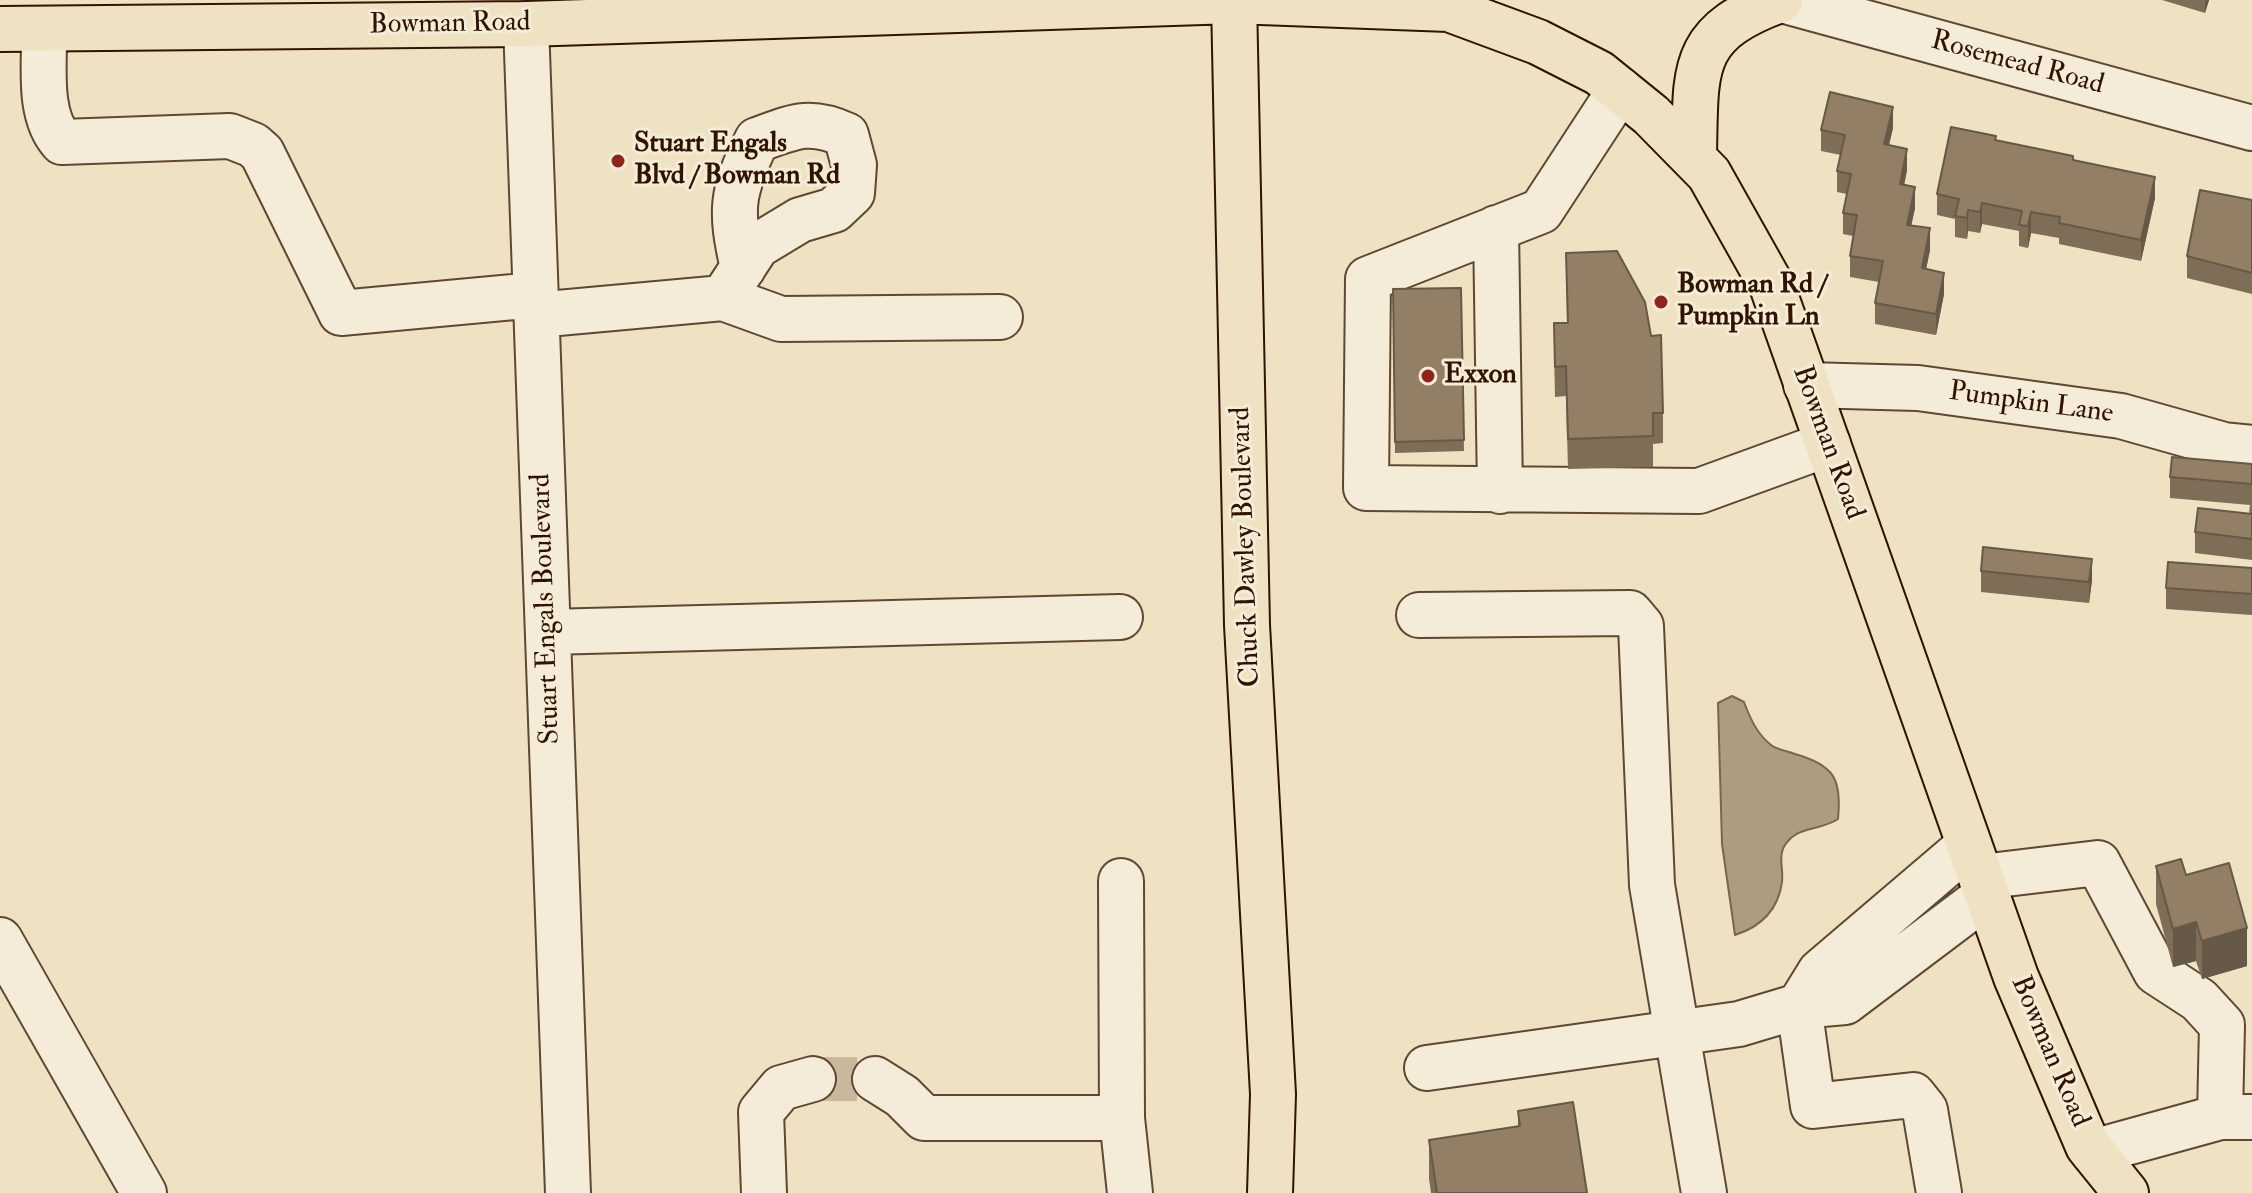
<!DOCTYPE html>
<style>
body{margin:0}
canvas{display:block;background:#eee2c3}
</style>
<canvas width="2252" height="1193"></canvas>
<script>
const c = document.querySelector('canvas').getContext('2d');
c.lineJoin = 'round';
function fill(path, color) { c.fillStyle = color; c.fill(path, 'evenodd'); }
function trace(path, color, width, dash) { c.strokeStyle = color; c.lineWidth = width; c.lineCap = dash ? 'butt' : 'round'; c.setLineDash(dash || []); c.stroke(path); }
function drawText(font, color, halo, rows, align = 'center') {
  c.font = font + ' "IM FELL Double Pica",serif'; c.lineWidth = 6; c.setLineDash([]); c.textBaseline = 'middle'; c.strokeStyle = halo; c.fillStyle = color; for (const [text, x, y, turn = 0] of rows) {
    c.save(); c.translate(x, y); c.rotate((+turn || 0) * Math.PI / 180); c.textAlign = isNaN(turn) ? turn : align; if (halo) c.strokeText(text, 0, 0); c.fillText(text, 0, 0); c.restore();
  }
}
const water = new Path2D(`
 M1732,696l12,6c6,16 13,32 27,43 6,5 17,6 24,9 39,11 47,25 43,65 -16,11 -37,7 -50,22 -12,13 -4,27 -6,41 -4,29 -22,45 -47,53l-13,-91 -4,-141z`);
fill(water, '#ad9c81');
trace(water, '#7b654d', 2);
trace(new Path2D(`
 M813,1079h62`), '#c8b99c', 44, [44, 22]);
const minor = new Path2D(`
 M1782,0l470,128
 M526,24l42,1169
 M44,29c1,35 -7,85 18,113l168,-6 23,9 9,8 79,160 194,-18
 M1620,90l-79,121 -173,68 -2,209 333,3 129,-47
 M1496,228l4,263
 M723,298l34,-52 43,-26 34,-10 18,-17 2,-28 -8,-30c-37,-17 -53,-8 -89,5 -26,53 -27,71 -14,128
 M536,315l187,-17 58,21 219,-2
 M1806,385l112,3 203,28 103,29 28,3
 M1419,615l211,-2 11,13 11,259 52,308
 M548,632l572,-15
 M1981,877l117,-14 58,109 43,28 23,25 -2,92
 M1121,881l1,237 8,75
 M0,940l144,253
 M1427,1068l312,-44 60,-18 46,-4 142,-107
 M875,1079l27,17 22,22h198
 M2093,1152l127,-35h32
 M764,1193l-3,-81 20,-24 32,-9
 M1939,1193l-14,-83 -12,-15 -100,11 -14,-100 21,-34 149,-127`);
const major = new Path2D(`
 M1234,0l13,625 26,469 -3,99
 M0,29l526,-5 708,-23 215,8 89,33 61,31 52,42 58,59 63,112 244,691 72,169 38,47
 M1694,155c2,-87 -5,-122 86,-155`);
trace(minor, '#604731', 48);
trace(major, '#301300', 48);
trace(minor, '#f4ecd8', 44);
trace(major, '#eee2c3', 44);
fill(new Path2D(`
 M2162,0h47l-4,13z
 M1893,128l-4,17 18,25 -3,15 11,23 -4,17 19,25 -4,19 18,25 -8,41 -61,-11v-21l4,-21 -29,-5v-21l3,-20 -10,-2v-21l4,-19 -10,-2v-21l4,-16 -20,-4v-21z
 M1996,140l77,20 82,38 -14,63 -82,-17v-6l-28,-5 -3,15 -9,-2v-15l-37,-7 -2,9 -12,-2 -1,8 -12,-2v-18l-18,-4v-21z
 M2252,200v94l-65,-16v-22z
 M1566,253l97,160v30l-10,1v23l-85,2 -2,-73 -11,1 -1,-43 13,-31z
 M1461,288l3,163 -69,2 -2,-164z
 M2252,464v96l-57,-7v-21l54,-19 1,-8 -80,-7v-21z
 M2252,568v47l-86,-6v-21z
 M1981,571l111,9 -3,23 -108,-11z
 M2156,866l30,9 61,91 -45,13 -6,-18 -23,6 -17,-63z
 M1518,1111l69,82h-156l-2,-14v-39l89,-13z`), '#7e6d57');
fill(new Path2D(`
 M2205,0h4l-4,13z
 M1893,107v21l-9,37v-21z
 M1907,149v21l-7,35v-21z
 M2155,177v21l-14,63v-21z
 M1915,187v21l-8,38v-21z
 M1982,203v21l-2,9v-21z
 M1968,210v21l-1,8v-21z
 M2031,212v21l-3,15v-22z
 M1930,228v22l-8,39v-21z
 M1944,273v21l-8,41v-21z
 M2092,559v21l-3,23v-21z
 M2196,922v39l-23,6v-38z
 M2247,928v38l-45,13v-38z`), '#675947');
const building = new Path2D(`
 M1830,92l63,15 -9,37 23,5 -7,35 15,3 -8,38 23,3 -8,40 22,5 -8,41 -61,-11 8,-42 -33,-5 7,-41 -14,-2 8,-39 -14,-3 8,-36 -24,-5z
 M1951,127l45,9 -1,4 78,16v4l82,17 -14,63 -82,-17 1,-6 -29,-5 -3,14 -9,-1 3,-14 -40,-8 -2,9 -12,-2 -1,8 -12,-2 4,-17 -22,-5z
 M2200,190l52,10v73l-65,-17z
 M1617,251l28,51 6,34 10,-1 2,78h-10v23l-85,3 -2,-73 -11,1 -1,-44h14l-2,-70z
 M1461,288l3,152 -69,2 -2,-153z
 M2172,457l80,7v20l-82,-7z
 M2198,508l54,6v25l-57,-7z
 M1983,547l109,12 -3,23 -108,-11z
 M2168,562l84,6v26l-86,-6z
 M2181,859l5,16 43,-12 18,65 -45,13 -6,-19 -23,7 -17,-63z
 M1573,1102l14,91h-150l-8,-53 91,-14 -2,-15z`);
fill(building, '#937f65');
trace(building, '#675947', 2);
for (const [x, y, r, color] of [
 [618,161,8,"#8f2418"],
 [1661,302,8,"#8f2418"],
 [1428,376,8,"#8f2418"]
]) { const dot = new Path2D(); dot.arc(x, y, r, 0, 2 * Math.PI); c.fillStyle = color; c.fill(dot); trace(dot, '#f4ecd8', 3); }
drawText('28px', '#301300', '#f4ecd8', [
 ["Bowman Road",450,25,-1],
 ["Rosemead Road",2017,64,15],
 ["Pumpkin Lane",2031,404,8],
 ["Bowman Road",1827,443,70],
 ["Chuck Dawley Boulevard",1247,547,-92],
 ["Stuart Engals Boulevard",547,609,-92],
 ["Bowman Road",2049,1052,67]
]);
drawText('bold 28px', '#301300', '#f4ecd8', [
 ["Stuart Engals",634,145],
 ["Blvd / Bowman Rd",634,177],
 ["Bowman Rd /",1677,286],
 ["Pumpkin Ln",1677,318],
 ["Exxon",1444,376]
], 'left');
</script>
